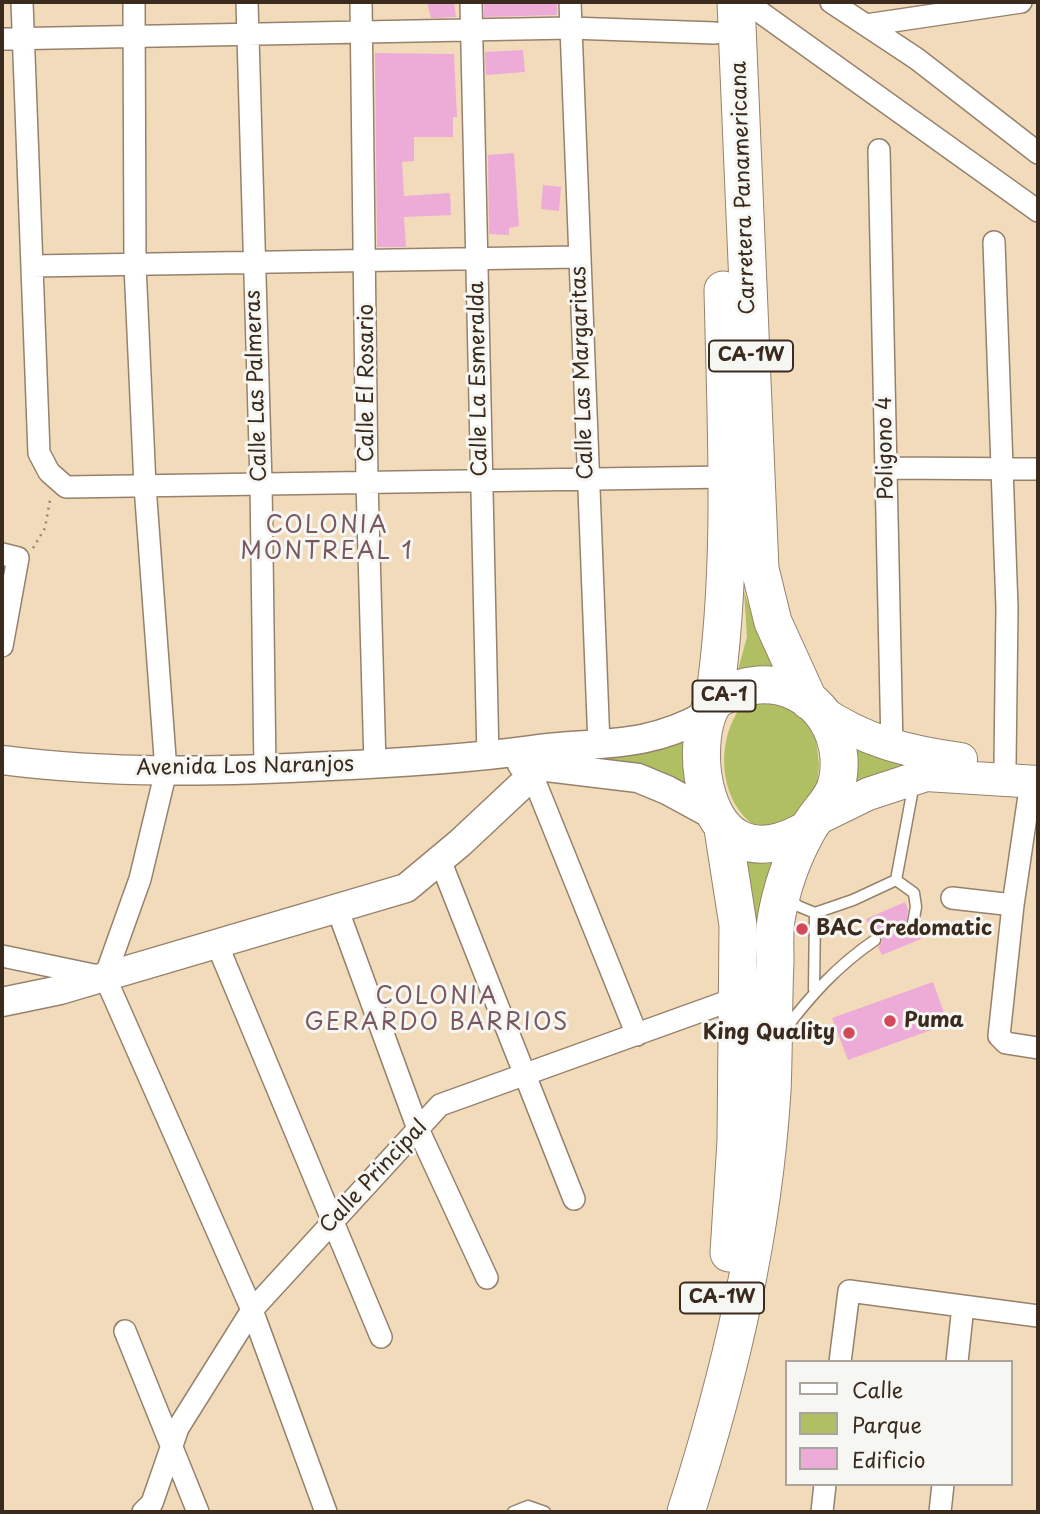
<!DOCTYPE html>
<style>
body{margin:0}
#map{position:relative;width:1040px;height:1514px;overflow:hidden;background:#f2dbbb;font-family:"Playpen Sans",sans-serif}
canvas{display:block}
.frame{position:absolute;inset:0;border:4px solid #3b2a1e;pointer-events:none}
.legend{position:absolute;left:785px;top:1360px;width:228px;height:126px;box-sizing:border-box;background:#f6f6f2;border:2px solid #aba49d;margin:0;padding:9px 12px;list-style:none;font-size:21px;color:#3b2a1e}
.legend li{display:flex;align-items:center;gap:14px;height:35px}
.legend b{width:35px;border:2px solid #aba49d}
</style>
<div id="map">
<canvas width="1040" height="1514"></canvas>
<div class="frame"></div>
<ul class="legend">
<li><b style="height:9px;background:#fff"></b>Calle</li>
<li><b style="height:19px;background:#b0bf61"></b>Parque</li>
<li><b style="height:19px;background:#ecacd7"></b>Edificio</li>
</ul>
</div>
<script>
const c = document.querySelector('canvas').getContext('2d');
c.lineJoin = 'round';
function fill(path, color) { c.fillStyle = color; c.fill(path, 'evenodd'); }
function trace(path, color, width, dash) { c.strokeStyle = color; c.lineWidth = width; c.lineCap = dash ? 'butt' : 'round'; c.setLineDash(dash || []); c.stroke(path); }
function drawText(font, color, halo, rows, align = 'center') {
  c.font = font + ' "Playpen Sans",sans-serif'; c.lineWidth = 6; c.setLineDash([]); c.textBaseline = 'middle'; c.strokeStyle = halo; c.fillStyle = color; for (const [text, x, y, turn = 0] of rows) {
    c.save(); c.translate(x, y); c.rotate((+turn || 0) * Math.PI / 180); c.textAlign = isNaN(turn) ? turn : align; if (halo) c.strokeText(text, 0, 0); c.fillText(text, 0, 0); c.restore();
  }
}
fill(new Path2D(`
 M744,591l15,46 22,38 -45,2 11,-40z
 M786,700l24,24 6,16 3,24 -2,23 -8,21 -25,17h-30c-37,-26 -39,-90 -9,-123z
 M845,734l69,33 -28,4 -42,18z
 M691,735v52l-40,-20 -77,-9z
 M738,851l39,3 -13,49 -9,76z`), '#b0bf61');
fill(new Path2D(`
 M427,2h27l2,15 -25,1z
 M484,2h73v13l-73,2z
 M523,50l2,22 -39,3 -1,-23z
 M375,53l79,1 3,63h-4v20h-39v24l-12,1 2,34 46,-3 1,22 -47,2 2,30h-29z
 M514,153l5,73 -10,2v7l-20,-1 -1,-79z
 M543,185l18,2 -2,24 -18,-2z
 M905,902l3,7 -2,17 5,5 6,-1 4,9 -39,16 -4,-8 4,-4v-7l-10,-3 -6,-14z
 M933,982l15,42 -100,36 -16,-42z`), '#ecacd7');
const lane = new Path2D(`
 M896,880l18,-97
 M896,880l18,13 2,14 -3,16
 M788,897l10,9 17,7 38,-13 43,-20
 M814,989l1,-76
 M783,1032c28,-37 54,-66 92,-92
 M513,1512l15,-6 17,6`);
const street = new Path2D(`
 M22,2l17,451 10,19 17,15 662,-10
 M134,2l1,263 10,221 21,285 -26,108 -35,98 147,333 74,202
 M247,2l14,481 4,287
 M361,2l6,480 8,282
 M471,2l17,755
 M570,2l29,743
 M746,2l292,209
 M831,2l86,57 121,94
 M866,25l155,-23
 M2,39l568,-11 145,5
 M879,150l13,597
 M994,242l13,366 -2,156
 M32,266l546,-9
 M886,468l152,1
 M2,554l16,4 -16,88
 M533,777l104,258
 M1031,782l-18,123 -14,131 7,7 32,5
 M440,860l134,339
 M952,898l61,7
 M337,908l81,221 69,149
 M217,944l164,393
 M2,956l101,21
 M125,1331l73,181
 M840,1362l9,-71 189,25
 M957,1362l6,-56
 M143,1512l9,-9 26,-75 74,-118 188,-205 297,-107
 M822,1512l3,-28
 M940,1512l3,-28`);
const secondary = new Path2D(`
 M2,760c109,14 218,12 328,6 68,-3 135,-7 201,-16 68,-9 112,0 175,-35
 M522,764l116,14 29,12 46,25
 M2,1002l58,-12 346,-102 54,-45 80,-75`);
const primary = new Path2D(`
 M819,710c45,31 89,42 142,49
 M815,820l53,-26 58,-19 112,7`);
const highway = new Path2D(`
 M736,2l24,567 13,53 36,79
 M714,701c20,-136 12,-274 9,-411
 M723,829l15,96 -2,216 -7,112
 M686,1512c44,-137 77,-276 86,-421 2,-43 1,-86 3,-129 0,-14 -1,-29 1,-42 5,-30 16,-62 31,-89 15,-28 34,-32 32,-73 -5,-63 -69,-93 -121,-59 -32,21 -25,197 90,130`);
trace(lane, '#96826c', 13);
trace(street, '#96826c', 24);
trace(secondary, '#96826c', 31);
trace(primary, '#96826c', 34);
trace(highway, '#96826c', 39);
trace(new Path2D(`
 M33,548l12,-20 5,-28`), '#96826c', 2.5, [2, 5]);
trace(lane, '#fff', 10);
trace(street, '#fff', 21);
trace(secondary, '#fff', 28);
trace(primary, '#fff', 32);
trace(highway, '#fff', 37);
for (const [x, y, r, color] of [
 [802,929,7,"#d1495b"],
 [890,1021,7,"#d1495b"],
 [849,1033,7,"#d1495b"]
]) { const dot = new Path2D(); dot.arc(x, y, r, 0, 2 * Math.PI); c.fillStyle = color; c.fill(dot); trace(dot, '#f6f6f2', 2.5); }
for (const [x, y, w] of [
 [751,356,84],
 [724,696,63],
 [722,1298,84]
]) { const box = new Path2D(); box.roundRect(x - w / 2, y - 15.5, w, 31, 5); c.fillStyle = '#f6f6f2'; c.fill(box); trace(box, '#3b2a1e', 2); }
drawText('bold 19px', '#3b2a1e', null, [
 ["CA-1W",751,356],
 ["CA-1",724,696],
 ["CA-1W",722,1298]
]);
drawText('21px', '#3b2a1e', '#f6f6f2', [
 ["Carretera Panamericana",744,188,-92],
 ["Calle Las Margaritas",583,373,-92],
 ["Calle La Esmeralda",479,379,-91],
 ["Calle El Rosario",367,383,-90],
 ["Calle Las Palmeras",257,386,-92],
 ["Poligono 4",886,448,-91],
 ["Avenida Los Naranjos",245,767,-1],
 ["Calle Principal",374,1177,-47]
]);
drawText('bold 21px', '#3b2a1e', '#f6f6f2', [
 ["BAC Credomatic",816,929],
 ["Puma",904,1021],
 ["King Quality",835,1033,"right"]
], 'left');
c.letterSpacing = '2px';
drawText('23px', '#79585f', '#f6f6f2', [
 ["COLONIA",327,527],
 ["MONTREAL 1",327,553],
 ["COLONIA",437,998],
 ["GERARDO BARRIOS",437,1024]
]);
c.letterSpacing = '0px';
</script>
